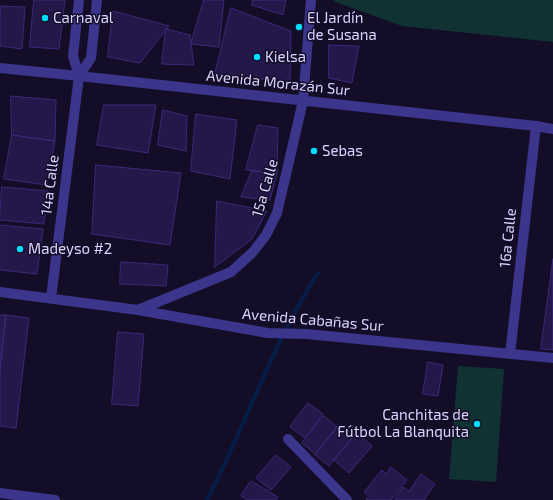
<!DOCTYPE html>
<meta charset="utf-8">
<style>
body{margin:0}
canvas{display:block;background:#130d28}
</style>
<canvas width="553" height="500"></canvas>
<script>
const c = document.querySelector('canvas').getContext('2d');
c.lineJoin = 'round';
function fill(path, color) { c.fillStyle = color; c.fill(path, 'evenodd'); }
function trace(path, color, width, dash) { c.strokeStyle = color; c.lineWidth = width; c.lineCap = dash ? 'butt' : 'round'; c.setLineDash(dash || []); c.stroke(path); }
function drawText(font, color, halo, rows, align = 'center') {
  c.font = font + ' "Exo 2",sans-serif'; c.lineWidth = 3; c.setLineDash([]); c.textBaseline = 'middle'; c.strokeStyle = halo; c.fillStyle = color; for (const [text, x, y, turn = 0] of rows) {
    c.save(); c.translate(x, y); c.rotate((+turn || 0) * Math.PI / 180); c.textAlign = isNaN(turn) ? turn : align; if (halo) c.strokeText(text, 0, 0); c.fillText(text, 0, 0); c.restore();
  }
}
fill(new Path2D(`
 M334,0h219v42l-151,-16 -69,-25z
 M458,366l46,3 -8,113 -47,-3z`), '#103232');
trace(new Path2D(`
 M207,500c39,-75 65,-156 111,-227`), '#061c48', 4);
const building = new Path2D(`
 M34,0h31l-6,49 -29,-2z
 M204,0h20l-5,47 -28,-3z
 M253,0h33l-3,15 -31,-10z
 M1,6l24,1 -3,42 -22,-3v-29z
 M231,8l60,23 -1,51 -75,-8z
 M113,11l56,15 -29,37 -32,-6z
 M166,29l24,6 4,30 -32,-1z
 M329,45l30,1 -7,37 -23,-5z
 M11,96l45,4 -1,41 -43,-6z
 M104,105h52l-8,48 -51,-8z
 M163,110l24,6 -1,35 -28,-6z
 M196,114l41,6 -7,59 -39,-8z
 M258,125l20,3 -1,45 -31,-3z
 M12,135l43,6 -8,44 -43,-6z
 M96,165l85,8 -11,72 -78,-11z
 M252,171l25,2 -7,27 -29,-3z
 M2,187l46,4 -4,33 -44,-4z
 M217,201l50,10 -15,28 -37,28z
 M0,225l43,4 -6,45 -37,-4z
 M553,259v91l-12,-1z
 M121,262l47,3 -2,21 -46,-2z
 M0,315h6l-6,55z
 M6,315l23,3 -13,110 -16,-2v-56z
 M118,332l26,2 -6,72 -26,-2z
 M428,362l15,3 -5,31 -15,-2z
 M308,403l15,11 -18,24 -15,-11z
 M324,416l13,11 -22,27 -13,-11z
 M340,425l13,12 -24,29 -14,-11z
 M357,433l15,13 -23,27 -15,-13z
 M276,455l15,12 -20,23 -15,-12z
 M391,467l16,13 -16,20h-24l-1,-1 3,-3 -5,-4 18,-22 4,4z
 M421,474l14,10 -11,16h-29v-1l8,-12 6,4z
 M251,481l27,16 -2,3h-28l-7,-4z`);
fill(building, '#24184a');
trace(building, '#3b2878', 1);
trace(new Path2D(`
 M0,68l79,8 457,50 17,3
 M79,76l12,-18 6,-58
 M0,292l138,18 130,23 39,1 246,24
 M51,298l28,-222 -6,-20 6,-56
 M138,310l93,-38 22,-20 13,-17 11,-22 26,-112 8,-101
 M510,354l26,-228
 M288,439l59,61
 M0,493l55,7`), '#3b358b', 10);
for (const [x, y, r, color] of [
 [45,18,4,"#0df"],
 [299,27,4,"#0df"],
 [257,57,4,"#0df"],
 [314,151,4,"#0df"],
 [20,249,4,"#0df"],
 [477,424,4,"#0df"]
]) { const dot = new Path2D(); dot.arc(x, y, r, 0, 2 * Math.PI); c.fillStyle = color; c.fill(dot); trace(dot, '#130d28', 1.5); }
drawText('15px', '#dbd4ff', '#130d28', [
 ["Carnaval",53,18],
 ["El Jardín",307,18],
 ["de Susana",307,35],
 ["Kielsa",265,57],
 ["Sebas",322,151],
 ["Madeyso #2",28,249],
 ["Canchitas de",469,415,"right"],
 ["Fútbol La Blanquita",469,432,"right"]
], 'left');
drawText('15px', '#dbd4ff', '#130d28', [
 ["Avenida Morazán Sur",278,83,6],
 ["14a Calle",50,185,-83],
 ["15a Calle",265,188,-74],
 ["16a Calle",508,238,-84],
 ["Avenida Cabañas Sur",313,320,5]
]);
</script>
